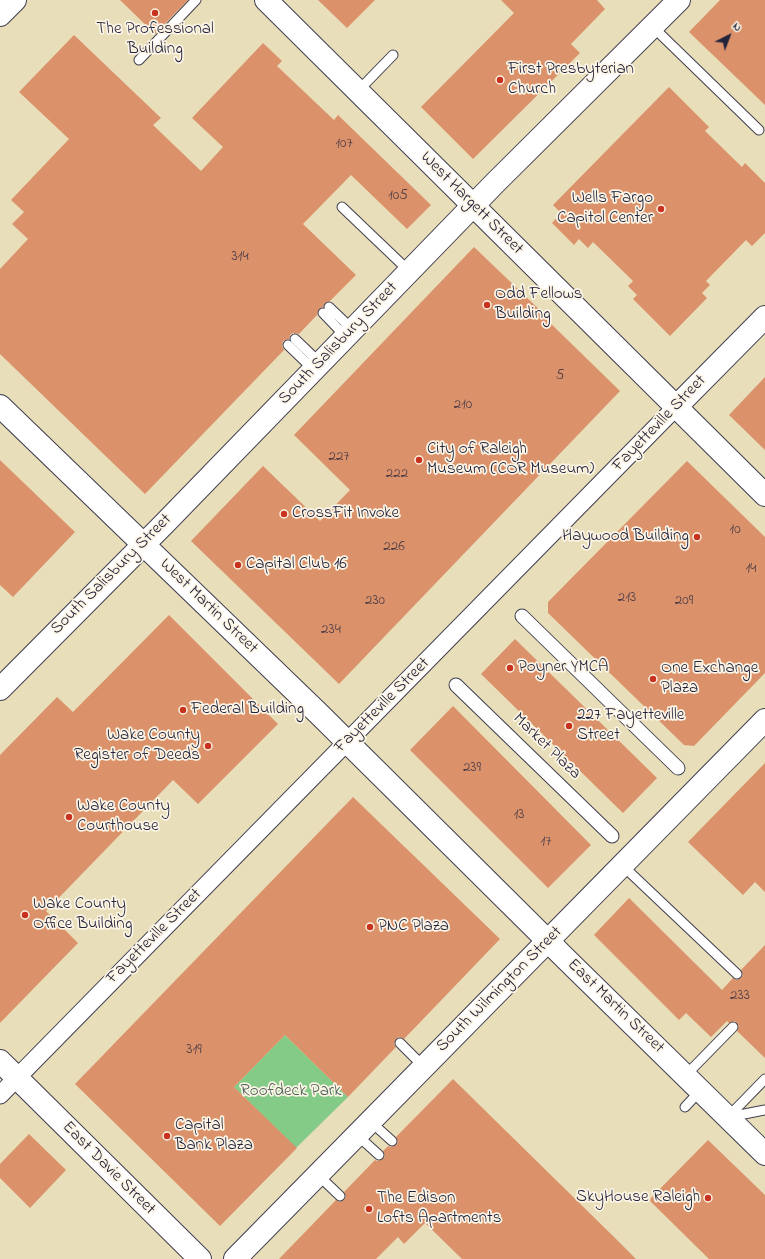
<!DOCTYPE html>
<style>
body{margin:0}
#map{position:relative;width:765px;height:1259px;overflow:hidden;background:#e8deba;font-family:"Indie Flower",sans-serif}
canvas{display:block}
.north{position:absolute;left:709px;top:16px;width:40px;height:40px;-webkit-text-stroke:3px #fcf5e5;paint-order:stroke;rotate:42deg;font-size:11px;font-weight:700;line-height:16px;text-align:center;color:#22223b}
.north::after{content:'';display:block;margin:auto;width:14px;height:18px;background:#22223b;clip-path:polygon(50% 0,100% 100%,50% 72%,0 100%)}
</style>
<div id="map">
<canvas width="765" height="1259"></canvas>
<div class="north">N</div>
</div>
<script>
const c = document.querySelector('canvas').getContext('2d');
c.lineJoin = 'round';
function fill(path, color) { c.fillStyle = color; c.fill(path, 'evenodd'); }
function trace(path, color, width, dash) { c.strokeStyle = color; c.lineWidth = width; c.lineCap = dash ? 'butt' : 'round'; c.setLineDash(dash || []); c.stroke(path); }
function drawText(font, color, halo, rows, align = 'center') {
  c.font = font + ' "Indie Flower",sans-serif'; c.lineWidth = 3.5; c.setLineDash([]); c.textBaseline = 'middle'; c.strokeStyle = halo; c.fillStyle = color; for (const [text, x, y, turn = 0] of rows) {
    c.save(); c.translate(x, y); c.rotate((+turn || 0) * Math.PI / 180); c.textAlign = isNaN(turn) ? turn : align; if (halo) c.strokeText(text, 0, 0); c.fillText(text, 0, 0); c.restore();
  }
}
fill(new Path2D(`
 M285,1035l63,62 -52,51 -62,-61z`), '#83cb86');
fill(new Path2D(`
 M120,0h68l-33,34z
 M318,0h57l-28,28z
 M501,0h96l8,9 -34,35 9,9 -107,106 -52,-52 93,-94z
 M720,0h45v105l-76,-73z
 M74,35l87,83 -8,7 48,46 22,-24 -31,-29 71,-75 19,18 -5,5 57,54 4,-5 93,90 -24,24 -56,-54 -48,49 53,51 -26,26 -5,2 -2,4 -4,2 -2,6 -18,19 -6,-1 -3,2 -1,4 -6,2 -1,5 2,4 -139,144 -145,-140v-85l28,-30 -16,-15 12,-12 -13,-12 58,-61 -50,-47z
 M669,87l40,40 -4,4 37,36 3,-4 20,20v50l-13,13 -6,-6 -40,41 4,4 -8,8 5,5 -37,38 -37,-37 4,-4 -9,-9 5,-5 -40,-39 -5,6 -9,-9 -5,6 -22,-22 9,-10 -8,-8z
 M474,247l71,68 -2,1 77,75 -281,293 -148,-143 72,-75 57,55 30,-31 -56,-55z
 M765,377v73l-36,-35z
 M0,460l75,72 -62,65 -13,-12z
 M687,461l78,76v136l-71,73 -10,-1 -136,-132v-11z
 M169,615l109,109 -80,80 -25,-24 -127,131 32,32 -78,80v-268l57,-58 16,15z
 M515,639l142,139 -34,35 -142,-139z
 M453,706l138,139 -43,43 -138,-138z
 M765,763v129l-10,-10 -12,13 -55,-53z
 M353,797l147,142 -96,100 -5,-2 -3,2 -2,5 2,3 -48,50 -63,-62 -51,52 63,61 -77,78 -145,-142z
 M629,898l93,92 11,-12 3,2 5,-2 2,-3 -2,-5 24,-25v113l-28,-27 2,-5 -4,-5 -6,2 -2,-2 -16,16 -25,-24 -7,7 -85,-85z
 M453,1079l161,158 22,22h-174l-37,-36 -21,21 -6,-7 -22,22h-97l57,-59 3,2 5,-2 2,-3 -2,-5 31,-32 3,1 5,-2 2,-3 -2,-5 5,-5 3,1 5,-2 2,-3 -2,-5z
 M29,1134l37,36 -36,38 -30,-30v-14z
 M708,1140l57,55v64h-56l-60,-59z`), '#db926b');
const service = new Path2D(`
 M653,27l106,103
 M139,60l57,-60
 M358,91l35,-36
 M342,207l68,65
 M329,307l24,23
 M323,313l23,24
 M295,339l25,24
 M288,345l26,25
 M622,865l115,109
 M400,1043l24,24
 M685,1076l48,-49
 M685,1107l15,-16
 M728,1117l37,-38
 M729,1117l36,-7
 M371,1122l21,19
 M357,1135l22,20
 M318,1175l22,21`);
const pedestrian = new Path2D(`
 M522,616l156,152
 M456,685l156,151`);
const minor = new Path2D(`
 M0,1095l676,-688`);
const tertiary = new Path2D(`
 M266,0l499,495
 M0,406l318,307 249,247 198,194
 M676,407l89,-90
 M0,1061l200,198`);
const secondary = new Path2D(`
 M0,689l165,-166 330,-340 184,-183
 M235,1259l530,-539`);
const primary = new Path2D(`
 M0,15l15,-15`);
trace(service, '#403e4e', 11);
trace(pedestrian, '#403e4e', 15);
trace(minor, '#403e4e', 19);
trace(tertiary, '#403e4e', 24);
trace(secondary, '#403e4e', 24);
trace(primary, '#403e4e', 24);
trace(service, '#fff', 9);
trace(pedestrian, '#fff', 13);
trace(minor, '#fff', 17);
trace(tertiary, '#fff', 22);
trace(secondary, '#fff', 22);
trace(primary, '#fff', 22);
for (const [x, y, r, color] of [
 [155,13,4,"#c8321e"],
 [500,80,4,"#c8321e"],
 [661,209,4,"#c8321e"],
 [487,305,4,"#c8321e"],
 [419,460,4,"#c8321e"],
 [284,514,4,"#c8321e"],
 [697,537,4,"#c8321e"],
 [238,565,4,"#c8321e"],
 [510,668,4,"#c8321e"],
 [653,679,4,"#c8321e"],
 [183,710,4,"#c8321e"],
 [569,726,4,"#c8321e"],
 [208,746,4,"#c8321e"],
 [69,817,4,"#c8321e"],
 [25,915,4,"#c8321e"],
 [370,927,4,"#c8321e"],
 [167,1136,4,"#c8321e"],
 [708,1198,4,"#c8321e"],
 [369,1209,4,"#c8321e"]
]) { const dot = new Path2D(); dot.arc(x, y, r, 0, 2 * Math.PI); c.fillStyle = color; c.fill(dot); trace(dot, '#fcf5e5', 1.5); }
drawText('15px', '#503e47', null, [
 ["107",344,145],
 ["105",398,197],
 ["314",240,258],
 ["5",560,377],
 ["210",463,406],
 ["227",339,458],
 ["222",397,475],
 ["10",735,531],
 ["226",394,548],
 ["14",751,570],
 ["213",627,599],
 ["230",375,602],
 ["209",684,602],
 ["234",331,631],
 ["239",472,769],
 ["13",519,816],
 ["17",546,843],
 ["233",740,997],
 ["319",194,1051]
]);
drawText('17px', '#22223b', '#fcf5e5', [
 ["The Professional",155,30,"center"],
 ["Building",155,50,"center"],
 ["First Presbyterian",508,70],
 ["Church",508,90],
 ["Wells Fargo",653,199,"right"],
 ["Capitol Center",653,219,"right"],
 ["Odd Fellows",495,295],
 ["Building",495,315],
 ["City of Raleigh",427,450],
 ["Museum (COR Museum)",427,470],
 ["CrossFit Invoke",292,514],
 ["Haywood Building",689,537,"right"],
 ["Capital Club 16",246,565],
 ["Poyner YMCA",518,668],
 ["One Exchange",661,669],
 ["Plaza",661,689],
 ["Federal Building",191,710],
 ["227 Fayetteville",577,716],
 ["Street",577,736],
 ["Wake County",200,736,"right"],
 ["Register of Deeds",200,756,"right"],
 ["Wake County",77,807],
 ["Courthouse",77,827],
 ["Wake County",33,905],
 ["Office Building",33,925],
 ["PNC Plaza",378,927],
 ["Capital",175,1126],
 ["Bank Plaza",175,1146],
 ["SkyHouse Raleigh",700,1198,"right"],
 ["The Edison",377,1199],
 ["Lofts Apartments",377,1219]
], 'left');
drawText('17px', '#22223b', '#fcf5e5', [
 ["West Hargett Street",471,204,45],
 ["South Salisbury Street",339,344,-46],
 ["Fayetteville Street",660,424,-46],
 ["South Salisbury Street",112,575,-45],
 ["West Martin Street",208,607,44],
 ["Fayetteville Street",383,706,-45],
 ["Market Plaza",546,747,44],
 ["Fayetteville Street",155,937,-45],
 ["South Wilmington Street",500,990,-45],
 ["East Martin Street",615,1007,44],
 ["East Davie Street",108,1169,45]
]);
drawText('17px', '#445d55', '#fcf5e5', [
 ["Roofdeck Park",291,1092]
]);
</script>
